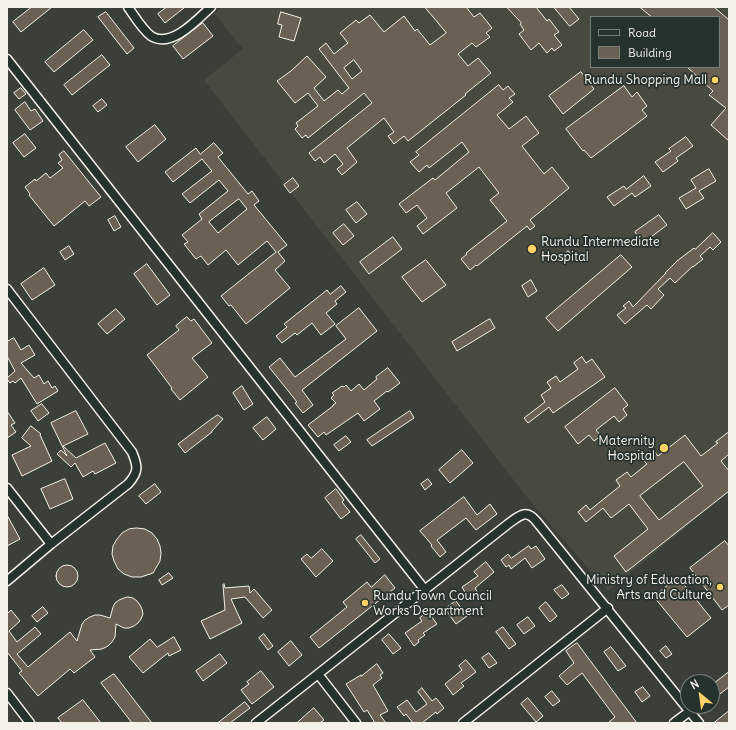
<!DOCTYPE html>
<style>
body{margin:0}
#map{position:relative;width:736px;height:730px;overflow:hidden;background:#3a4038;font-family:Delius,sans-serif}
canvas{display:block}
.frame{position:absolute;inset:0;border:8px solid #f4f1e8;pointer-events:none}
.legend{position:absolute;left:590px;top:16px;width:130px;height:52px;box-sizing:border-box;background:#26332d;border:1px solid #787f78;margin:0;padding:5px 7px;list-style:none;font-size:12px;color:#f4f1e8}
.legend li{display:flex;align-items:center;gap:8px;height:20px}
.legend b{width:20px;border:1px solid #787f78}
.north{position:absolute;left:680px;top:674px;width:40px;height:40px;box-sizing:border-box;background:#26332d;border:1px solid #787f78;border-radius:50%;rotate:331deg;font-size:11px;font-weight:700;line-height:16px;text-align:center;color:#f4f1e8}
.north::after{content:'';display:block;margin:auto;width:14px;height:18px;background:#ffd166;clip-path:polygon(50% 0,100% 100%,50% 72%,0 100%)}
</style>
<div id="map">
<canvas width="736" height="730"></canvas>
<div class="frame"></div>
<ul class="legend">
<li><b style="height:5px;background:#26332d"></b>Road</li>
<li><b style="height:11px;background:#6a6053"></b>Building</li>
</ul>
<div class="north">N</div>
</div>
<script>
const c = document.querySelector('canvas').getContext('2d');
c.lineJoin = 'round';
function fill(path, color) { c.fillStyle = color; c.fill(path, 'evenodd'); }
function trace(path, color, width, dash) { c.strokeStyle = color; c.lineWidth = width; c.lineCap = dash ? 'butt' : 'round'; c.setLineDash(dash || []); c.stroke(path); }
function drawText(font, color, halo, rows, align = 'center') {
  c.font = font + ' Delius,sans-serif'; c.lineWidth = 3.5; c.setLineDash([]); c.textBaseline = 'middle'; c.strokeStyle = halo; c.fillStyle = color; for (const [text, x, y, turn = 0] of rows) {
    c.save(); c.translate(x, y); c.rotate((+turn || 0) * Math.PI / 180); c.textAlign = isNaN(turn) ? turn : align; if (halo) c.strokeText(text, 0, 0); c.fillText(text, 0, 0); c.restore();
  }
}
fill(new Path2D(`
 M222,7h507v485l-121,99 -78,-90 -326,-421 39,-31 -29,-36zM591,17h128v50h-128z`), '#484a40');
const building = new Path2D(`
 M32,7h20l-31,25 -8,-10z
 M167,7h18l-20,16 -7,-9z
 M425,7h41l8,10 6,-4 12,15 -6,5 4,4 -14,10 -4,-4 -14,11 10,12 10,-8 13,15 -26,21 1,1 -58,46 -4,-5 -10,8 -6,-8 6,-4 -10,-14 -37,30 10,14 -15,13 -5,-6 6,-5 -8,-10 -11,9 -4,-6 -5,4 -6,-8 63,-50 -8,-10 -56,45 -2,-3 -4,3 -7,-9 3,-3 -2,-3 22,-17 -10,-13 -13,10 -18,-22 14,-10 16,-15 19,21 -12,11 10,13 14,-11 4,4 7,-6 -30,-39 7,-6 8,11 14,-11 -8,-10 16,-13 3,3 11,-8 14,17 20,-16 11,15 2,-2 13,16 16,-12zM354,60l8,11 -10,8 -8,-11z
 M507,7h29l11,14 2,-2 10,13 -5,3 8,10 -8,6 -2,-3 -5,5 -8,-10 -8,7 -12,-16 5,-4 -4,-6 1,-1z
 M554,7h15l10,12 -9,7z
 M640,7h74l15,13v121l-18,-16 15,-17 -17,-13 4,-4 -26,-24h32v-50h-67z
 M106,12l28,36 -7,6 -29,-37z
 M281,12l20,6 -7,23 -15,-4 3,-12 -4,-1z
 M203,23l10,13 -30,23 -10,-13z
 M84,30l9,10 -39,32 -9,-10z
 M102,55l8,10 -38,30 -8,-10z
 M581,72l13,17 -31,25 -14,-18z
 M499,85l4,5 5,-4 7,8 -6,4 4,4 -16,13 12,14 17,-13 13,17 -17,13 22,28 8,-7 17,21 -39,32 5,6 -5,4 -3,-4 -50,40 -1,-1 -6,5 -9,-11 6,-5 -1,-1 41,-32 -17,-21 9,-7 -20,-26 -33,26 11,15 -34,26 -6,-8 10,-8 -10,-13 -11,8 -7,-9 34,-26 2,2 34,-28 -7,-10 -33,26 -2,-3 -8,7 -9,-10 9,-7 -3,-3z
 M624,86l8,11 5,-5 10,14 -5,4 5,6 -56,42 -7,-8 -1,1 -17,-22z
 M21,88l5,6 -7,5 -5,-6z
 M102,99l5,6 -9,7 -5,-6z
 M25,102l6,9 4,-2 8,12 -13,9 -15,-20z
 M155,125l11,14 -28,23 -12,-15z
 M25,134l11,14 -12,9 -11,-14z
 M686,137l7,9 -17,12 2,3 -15,11 -8,-10 16,-11 -2,-2z
 M214,143l9,10 -5,4 30,37 4,-3 7,10 -5,4 33,40 -9,7 7,9 -10,9 15,18 -44,36 -15,-19 -2,1 -8,-10 55,-44 -9,-11 -29,24 -12,-15 -18,15 -7,-9 -5,3 -12,-15 4,-2 -6,-7 20,-16 -3,-5 29,-23 -9,-11 -29,23 -8,-9 30,-23 -10,-12 -29,23 -8,-10 31,-24 4,6zM239,199l8,10 -29,24 -9,-11z
 M64,151l37,46 -12,9 -4,-5 -31,25 -25,-31 1,-1 -5,-7 10,-8 1,2 10,-8 4,5 13,-10 -5,-5 4,-3 -3,-5z
 M709,169l7,12 -17,10 5,7 -18,11 -7,-11 17,-10 -5,-8z
 M644,176l7,10 -16,11 -3,-4 -18,13 -7,-9 17,-11 2,3z
 M293,178l6,8 -9,7 -6,-8z
 M357,202l10,12 -11,9 -10,-13z
 M659,215l8,10 -24,18 -8,-11z
 M115,216l6,11 -7,4 -6,-11z
 M344,224l10,12 -11,9 -10,-12z
 M713,233l8,9 -8,8 -3,-3 -10,9 3,3 -10,8v-1l-18,17 -5,-5 -12,11 6,6 -13,14 -4,-4 -22,19 -8,-9 9,-7 -3,-2 6,-5 4,6 33,-34h-1l12,-12 17,-13 1,1z
 M393,237l9,12 -33,25 -9,-12z
 M69,246l5,8 -9,6 -5,-8z
 M568,251l6,5 -5,6 -6,-5z
 M621,255l11,12 -74,64 -12,-13z
 M426,260l20,25 -24,17 -20,-25z
 M147,264l23,31 -13,10 -23,-31z
 M44,268l11,17 -23,15 -11,-16z
 M531,280l6,11 -9,6 -6,-11z
 M341,286l5,6 -11,9 2,3 -11,9 9,11 -14,11 -9,-12 -15,12 -2,-2 -13,10 -6,-7 11,-9 -3,-3 43,-34 3,4z
 M359,308l18,23 -75,59 11,15 -10,8 -8,-10 2,-1 -28,-35 11,-9 15,19 51,-38 -10,-13z
 M116,309l9,10 -18,15 -9,-10z
 M187,317l4,4 3,-2 18,24 -20,15 16,19 -28,23 -9,-11 1,-1 -25,-33 32,-25 -3,-4z
 M490,319l5,9 -38,23 -5,-9z
 M14,338l7,12 8,-5 6,10 -14,8 13,15 5,-3 5,9 4,-3 4,7 3,-2 3,5 -21,13 -16,-26 -6,5 -2,-2 -3,2 -3,-4v-1l8,-7 -8,-15v-14z
 M582,357l4,6 6,-4 13,18 -52,36 -4,-6 -21,16 -4,-5 21,-16 -4,-7 10,-7 -4,-6 9,-6 4,6 18,-13 -4,-6z
 M388,368l12,15 -12,9 -1,-1 -13,10 6,8 -16,12 -6,-8 -32,22 -2,-3 -6,5 -10,-12 25,-19v-1l3,-2 -5,-5 3,-3 -2,-2 10,-7 2,1 2,-2 5,6 8,-7 5,6 13,-11 -1,-2z
 M242,386l11,18 -9,6 -11,-17z
 M615,388l13,17 -5,4 4,6 -8,7 -5,-6 -18,14 5,6 -7,5 -5,-6 -11,9 -13,-17z
 M42,404l7,9 -11,8 -7,-10z
 M7,411l8,12 -4,2 5,7 -9,6z
 M76,411l12,23 -25,12 13,12 29,-15 11,20 -21,11 -2,-3 -10,6 -8,-14 -4,4 -14,-13 4,-4 6,6 -16,-33z
 M410,411l4,7 -42,28 -5,-6z
 M218,415l5,4 -11,12v1l-27,21 -7,-9 32,-24z
 M267,417l9,12 -13,11 -10,-12z
 M31,426l10,8 -1,1 12,26 -30,15 -10,-21 19,-9 -9,-8z
 M729,432v22l-8,7 8,10v20l-103,81 -12,-16 34,-27 -19,-25 -18,14 -8,-10 -17,14 -8,-10 8,-7 4,5 30,-24 -4,-6 11,-8 4,5 16,-13 -4,-4 11,-9 4,5 27,-21 16,21 17,-13 -2,-1zM684,462l19,24 -44,34 -19,-24z
 M346,436l5,6 -12,9 -5,-6z
 M462,450l11,13 -23,20 -11,-13z
 M65,479l8,20 -23,10 -9,-20z
 M428,479l4,5 -7,6 -4,-6z
 M155,484l6,8 -15,12 -7,-8z
 M336,489l8,11 -2,2 8,10 -9,7 -16,-21z
 M464,497l13,18 13,-11 7,10 -21,16 -10,-12 -29,22 9,12 -6,5 -9,-11 1,-1 -12,-14z
 M7,515l13,24 -13,7z
 M137,528l8,1 7,4 5,6 3,7 1,7 -1,8 -7,12 -12,4h-9l-8,-3 -6,-5 -4,-8 -2,-7 1,-8 4,-7 5,-6 7,-4z
 M361,535l19,24 -5,4 -19,-24z
 M725,541l4,5v59l-7,5 -32,-42z
 M529,546l2,3 5,-3 9,13 -13,9 -7,-10 -14,11 -2,-4 -3,2 -5,-7 7,-6 3,4z
 M322,549l11,12 -17,16 -15,-18 6,-5 4,4z
 M486,562l8,10 -19,16 3,5 -9,6 -7,-12 16,-11 -4,-4z
 M56 576a11 11 0 1 1 22 0a11 11 0 1 1-22 0Z
 M169,573l4,5 -11,7 -3,-5z
 M385,575l10,13 -76,60 -9,-11 37,-30 -4,-5 24,-20 4,5z
 M678,577l33,41 -24,19 -33,-40z
 M224,584l1,4 24,-2 1,7 4,-4 18,21 -9,8 -18,-21 -14,2 11,24 -32,16 -9,-18 24,-11 -2,-25z
 M562,585l7,9 -7,5 -8,-9z
 M128,597l5,1 4,3 3,4 2,4 1,5 -2,5 -3,4 -4,3 -5,2h-5l-8,-4 -1,13 -3,5 -4,4 -6,3 -12,1 5,7 -21,16 -4,-4 -32,27 -19,-23 3,-2 -15,-19v-38l4,-4 9,11 -11,10 8,11 18,-15 6,7 -24,20 11,13 42,-35 7,9 5,-17 3,-4 5,-3 5,-2h5l10,3 3,-11 2,-4 4,-3 5,-2z
 M456,601l11,15 -11,8 -11,-15z
 M546,602l11,14 -7,6 -11,-14z
 M43,607l5,6 -11,9 -5,-6z
 M428,612l9,12 -14,9 2,2 -7,5 1,2 -5,4 -9,-13 17,-12 -2,-3z
 M528,617l7,9 -11,8 -7,-9z
 M503,627l13,17 -7,5 -13,-17z
 M264,634l9,12 -5,4 -9,-12z
 M389,634l12,14 -8,6 -11,-14z
 M174,637l7,13 -12,6 -1,-3 -25,20 -14,-16 21,-18 7,8z
 M291,641l11,14 -13,11 -11,-14z
 M577,643l60,80h-29l7,-6 -33,-44 -15,12 -8,-9 15,-13 -8,-12z
 M666,646l6,8 -6,4 -6,-7z
 M611,647l15,19 -8,5 -14,-19z
 M489,653l8,10 -8,5 -7,-10z
 M220,654l7,9 -24,18 -7,-10z
 M466,660l10,12 -15,11 3,3 -11,9 -8,-11 17,-14 -3,-4z
 M377,664l6,9 -3,2 2,3 -9,7 15,26 -8,4 6,8h-11l-8,-13 -3,2 -18,-28 15,-9v1z
 M261,671l13,16 -22,17 -11,-14 8,-6 -2,-2z
 M729,672v15l-17,13v-15z
 M114,674l38,49h-20l-31,-40z
 M643,687l7,9 -8,6 -7,-10z
 M422,688l10,13 4,-3 8,10 -7,6 -1,-2 -14,11h-9l-7,-9 -2,2 -7,-9 10,-7 9,12 11,-8 -9,-12z
 M552,691l8,10 -7,5 -8,-9z
 M528,698l15,18 -7,6 -15,-18z
 M83,700l18,23h-39l-4,-5z
 M245,702l5,6 -20,15h-12z
 M314,708l10,12 -4,3h-23z
 M729,711v12h-15z`);
fill(building, '#6a6053');
trace(building, '#f4f1e8', 1);
const minor = new Path2D(`
 M128,7c7,10 14,22 23,29 20,13 47,-17 60,-29
 M7,59l418,531
 M7,289l125,163c6,14 7,20 -4,32l-77,60 -44,37
 M7,488l44,56
 M318,674l38,49
 M7,693l23,30
 M256,723l252,-199c11,-8 18,-16 29,-2l162,201
 M463,723l145,-115
 M674,723l16,-12`);
trace(minor, '#f4f1e8', 11);
trace(minor, '#26332d', 8);
for (const [x, y, r, color] of [
 [715,80,4,"#ffd166"],
 [532,249,5,"#ffd166"],
 [664,448,5,"#ffd166"],
 [720,587,4,"#ffd166"],
 [365,603,4,"#ffd166"]
]) { const dot = new Path2D(); dot.arc(x, y, r, 0, 2 * Math.PI); c.fillStyle = color; c.fill(dot); trace(dot, '#26332d', 1.5); }
drawText('13px', '#f4f1e8', '#26332d', [
 ["Rundu Shopping Mall",707,80],
 ["Rundu Intermediate",541,242,"left"],
 ["Hospital",541,257,"left"],
 ["Maternity",655,441],
 ["Hospital",655,456],
 ["Ministry of Education,",712,580],
 ["Arts and Culture",712,595],
 ["Rundu Town Council",373,596,"left"],
 ["Works Department",373,611,"left"]
], 'right');
</script>
